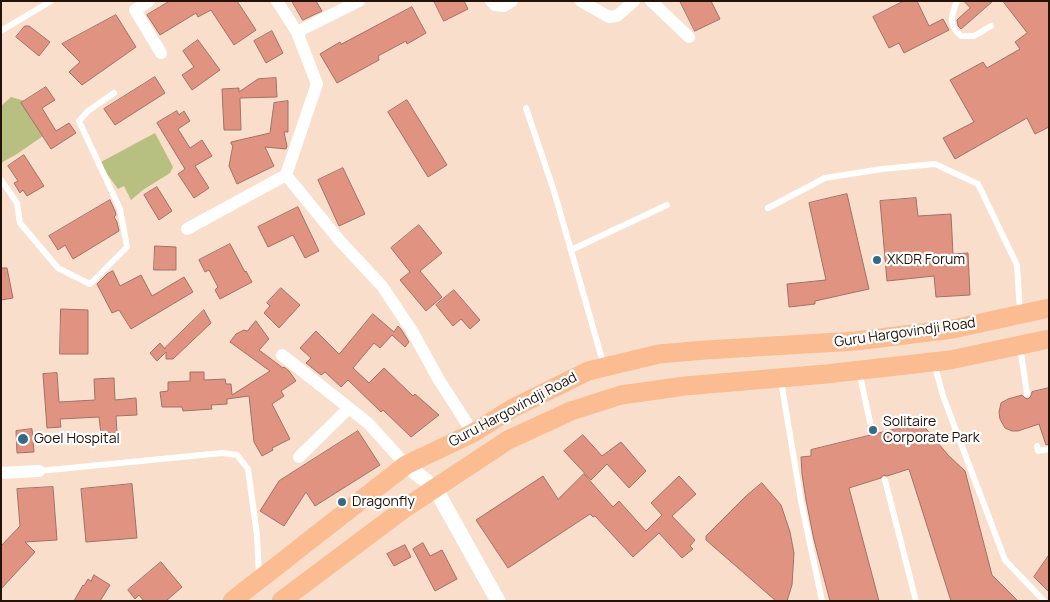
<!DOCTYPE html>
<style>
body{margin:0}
#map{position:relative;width:1050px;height:602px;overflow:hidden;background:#fadecc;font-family:Manrope,sans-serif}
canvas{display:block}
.frame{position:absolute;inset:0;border:2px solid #221208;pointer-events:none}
</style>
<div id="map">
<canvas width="1050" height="602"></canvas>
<div class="frame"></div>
</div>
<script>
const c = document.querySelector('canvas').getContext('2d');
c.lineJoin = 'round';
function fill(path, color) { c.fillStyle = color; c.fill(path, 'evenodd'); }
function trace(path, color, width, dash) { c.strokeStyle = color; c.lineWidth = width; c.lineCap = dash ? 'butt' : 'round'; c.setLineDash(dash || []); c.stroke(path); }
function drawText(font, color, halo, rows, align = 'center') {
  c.font = font + ' Manrope,sans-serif'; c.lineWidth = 4.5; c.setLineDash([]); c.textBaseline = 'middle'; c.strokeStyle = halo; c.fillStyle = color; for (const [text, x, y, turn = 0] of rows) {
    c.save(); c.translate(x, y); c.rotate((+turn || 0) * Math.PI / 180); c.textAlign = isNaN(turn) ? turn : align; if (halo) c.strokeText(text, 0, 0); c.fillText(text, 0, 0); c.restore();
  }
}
fill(new Path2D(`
 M11,97l17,5 15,34 -26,18 -16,9v-57z
 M155,133l18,34 -3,6 -27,17 -12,10 -7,-14 -6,3 -19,-26z`), '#b8c081');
const building = new Path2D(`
 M170,1h67l19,29 -22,15 -23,-35 -13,7 -2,-4 -36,22 -13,-20z
 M292,1h24l6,10 -19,9z
 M434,1h30l4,8 -24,12z
 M680,1h31l9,18 -25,12z
 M904,1h13l12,25 14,-7 6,11 -45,23 -5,-10 -10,5 -16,-31z
 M964,1h29l-32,28 -3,-3 -1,-6 13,-12z
 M1003,1h46v126l-14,7 -8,-16 -72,41 -12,-21 31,-16 -24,-42 33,-18 4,6 33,-19 -5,-7 12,-9z
 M412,7l14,26 -19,11 -1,-3 -28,15 1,4 -42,23 -17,-29 20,-12 1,2z
 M116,15l20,32 -54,38 -13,-13 11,-10 -18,-18z
 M25,26h4l21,16 -11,14 -23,-19z
 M272,31l11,22 -17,10 -12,-22z
 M198,40l22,30 -28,20 -10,-15 12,-8 -11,-16z
 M155,77l10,16 -50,32 -11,-16z
 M276,78l1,19 -37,1 1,32h-17l-2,-41 17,-1v4l19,-13z
 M46,87l9,13 -13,8 14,23 13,-8 7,10 -25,16 -30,-46z
 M407,100l40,65 -19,12 -40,-65z
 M288,101v31h-4l3,14 -1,3 -21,-2 9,19 -37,18 -8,-18 4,-21 -2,-1v-2l39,-9 4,-30z
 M177,111l2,4 5,-4 6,10 -12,8 12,19 12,-8 10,16 -17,10 14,22 -15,10 -16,-24 7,-5 -28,-46z
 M24,155l20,31 -17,10 -4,-6 -3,3 -6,-10 4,-2 -10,-15z
 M343,168l22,46 -26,12 -21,-46z
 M157,187l15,24 -13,9 -15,-25z
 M847,194l22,95 -54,12v3l-26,3 -2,-23 39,-4 -17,-77z
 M916,198l2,18 33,-2 2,40 15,-1 2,42 -34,2 -2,-21 -47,5 -7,-80z
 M110,200l5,11 1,4 -2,2 3,5 2,9 -46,28 -8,-14 -7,5 -9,-14z
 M298,207l21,44 -14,7 -12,-23 -25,12 -10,-20z
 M419,225l23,28 -22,18 22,26 -16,14 -26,-31 10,-8 -19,-24z
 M230,244l15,28 1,-1 6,11 -32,17 -5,-9 3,-3 -9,-17 -4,2 -6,-12z
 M155,246l21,1v23h-22z
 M1,268h6l6,30 -12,2z
 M113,271l7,15 21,-11 11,21 32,-19 9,15 -62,37 -12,-19 -7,3 -15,-29 10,-10z
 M281,288l19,17 -21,23 -15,-15 6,-7 -3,-3z
 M454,290l26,30 -10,9 -9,-10 -8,7 -17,-21z
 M61,309l27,1v44h-28z
 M204,310l7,13 -38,36h-7v-7l-9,9 -7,-8 10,-10 5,6v-1z
 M373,314l21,18 4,-6 3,3 8,13 -4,5 -13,-12 -12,13 -6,-5 -21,25 16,15 15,-15 29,28 2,-2 24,21 -28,22 -28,-27 -2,2 -33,-32 -7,7 -16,-15 -4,3 -15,-12 5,-5 -11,-10 16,-17 23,23z
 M256,321l13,18 -10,11 24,18 1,-1 5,4 7,10 -15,10 3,5 -12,8 18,35 -18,9 1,2 -11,6 -8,-14 -5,-46 -22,3v5l-16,1 1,4 -29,2 -1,-4h-20l-2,-15 8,-1v-9l22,-1v-9h14v8l21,-1 1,5h5l1,11 38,-24 -40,-29 6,-8 8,-4 3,1z
 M57,373l2,29 36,-2 -1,-21 20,-1 1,22 21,-2 1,17 -21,1 1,17 -16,1 -2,-17 -39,2 1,8 -14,1 -4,-54z
 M1049,388v56l-3,1 -7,-21 -21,7h-6l-7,-3 -5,-9 -1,-7 2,-9 7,-4 14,-4 3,3 3,1 3,-3 1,-4z
 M921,423l28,33 16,15 27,104 26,26h-67l-42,-132 -22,7 -4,-1 -2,3 -32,10 30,113h-49l-16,-61 -8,-40 -4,-26 -1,-17 10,-1v-6z
 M32,429l2,23 -17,1 -1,-22z
 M358,431l22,34 -65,41 -9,-14 -22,34 -24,-15 19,-30z
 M583,435l19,21 19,-14 25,29 -17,17 -22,-24 -16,16 -27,-29z
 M584,474l29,33 6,-6 27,30 16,-16 -11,-12 28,-27 17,18 -24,22 23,24 -5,6 3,3 -11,9 -23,-25 -26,24 -38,-41 -2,1 -3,-3 -82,54 -32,-48 67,-44 15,23z
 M762,483l19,22 9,27 4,21 -2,32 -5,16h-11l-70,-61v-4l40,-40z
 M132,484l5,54 -51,4 -5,-53z
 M53,487l4,53 -32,2 10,10 -34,37v-43l19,-20 -3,-37z
 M423,543l7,13 12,-6 15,29 -22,12 -22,-42z
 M405,545l6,12 -17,9 -7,-12z
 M1049,555v37l-15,-15z
 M161,562l21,25 -16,14h-22l-5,-6 -4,4 -7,-9z
 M94,575l16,10 -10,16h-26l9,-16 1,1 4,-7 3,2z`);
fill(building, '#e09381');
trace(building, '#a27166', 1);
trace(new Path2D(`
 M957,1c-6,15 -9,24 4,35h13l17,-10
 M1,31l50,-30
 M526,108l28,83 50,175
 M1,180l16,23 3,20 38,45 32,16 37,-37 -7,-38 -41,-88 9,-10 26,-18
 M768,208l57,-30 57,-9 53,-5 43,20 39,81 3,48
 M571,250l96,-45
 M1020,346l7,48
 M934,363l9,33 62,164 39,41
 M859,371l11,51
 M781,381l20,120 21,100
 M1037,446l1,5 11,-2
 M39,471l183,-18 15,2 11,14 9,66 2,41
 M885,480l31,121`), '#fff', 6);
trace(new Path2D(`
 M149,1l-14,9 26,43
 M277,1l20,31 20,52 -31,91
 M491,1l4,4 9,1 8,-5
 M581,1l28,16 8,-1 17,-15
 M651,1l38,36
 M297,32l62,-31
 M187,229l99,-54 54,66 42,45 30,45 27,49 34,53
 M282,355l86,68 38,42
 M299,457l50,-49
 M1,473l38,-2`), '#fff', 12);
trace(new Path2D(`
 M406,465l29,23 63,113`), '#fff', 15);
trace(new Path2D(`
 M232,601l174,-136 67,-32 40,-25 75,-37 71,-17 46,-4 151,-9 97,-12 96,-21
 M281,601l124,-93 103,-68 63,-29 50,-16 64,-9 141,-12 124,-14 99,-21`), '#fabc90', 19);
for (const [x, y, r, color] of [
 [877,260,5,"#356a86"],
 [873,430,5,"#356a86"],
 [23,439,6,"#356a86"],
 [342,502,5,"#356a86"]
]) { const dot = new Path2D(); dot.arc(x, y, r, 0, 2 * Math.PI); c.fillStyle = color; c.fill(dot); trace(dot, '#fff', 2); }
drawText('14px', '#221208', '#fff', [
 ["XKDR Forum",887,260],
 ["Solitaire",883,422],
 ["Corporate Park",883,438],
 ["Goel Hospital",34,439],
 ["Dragonfly",352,502]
], 'left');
drawText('14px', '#221208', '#fff', [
 ["Guru Hargovindji Road",905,333,-8],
 ["Guru Hargovindji Road",513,410,-28]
]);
</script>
